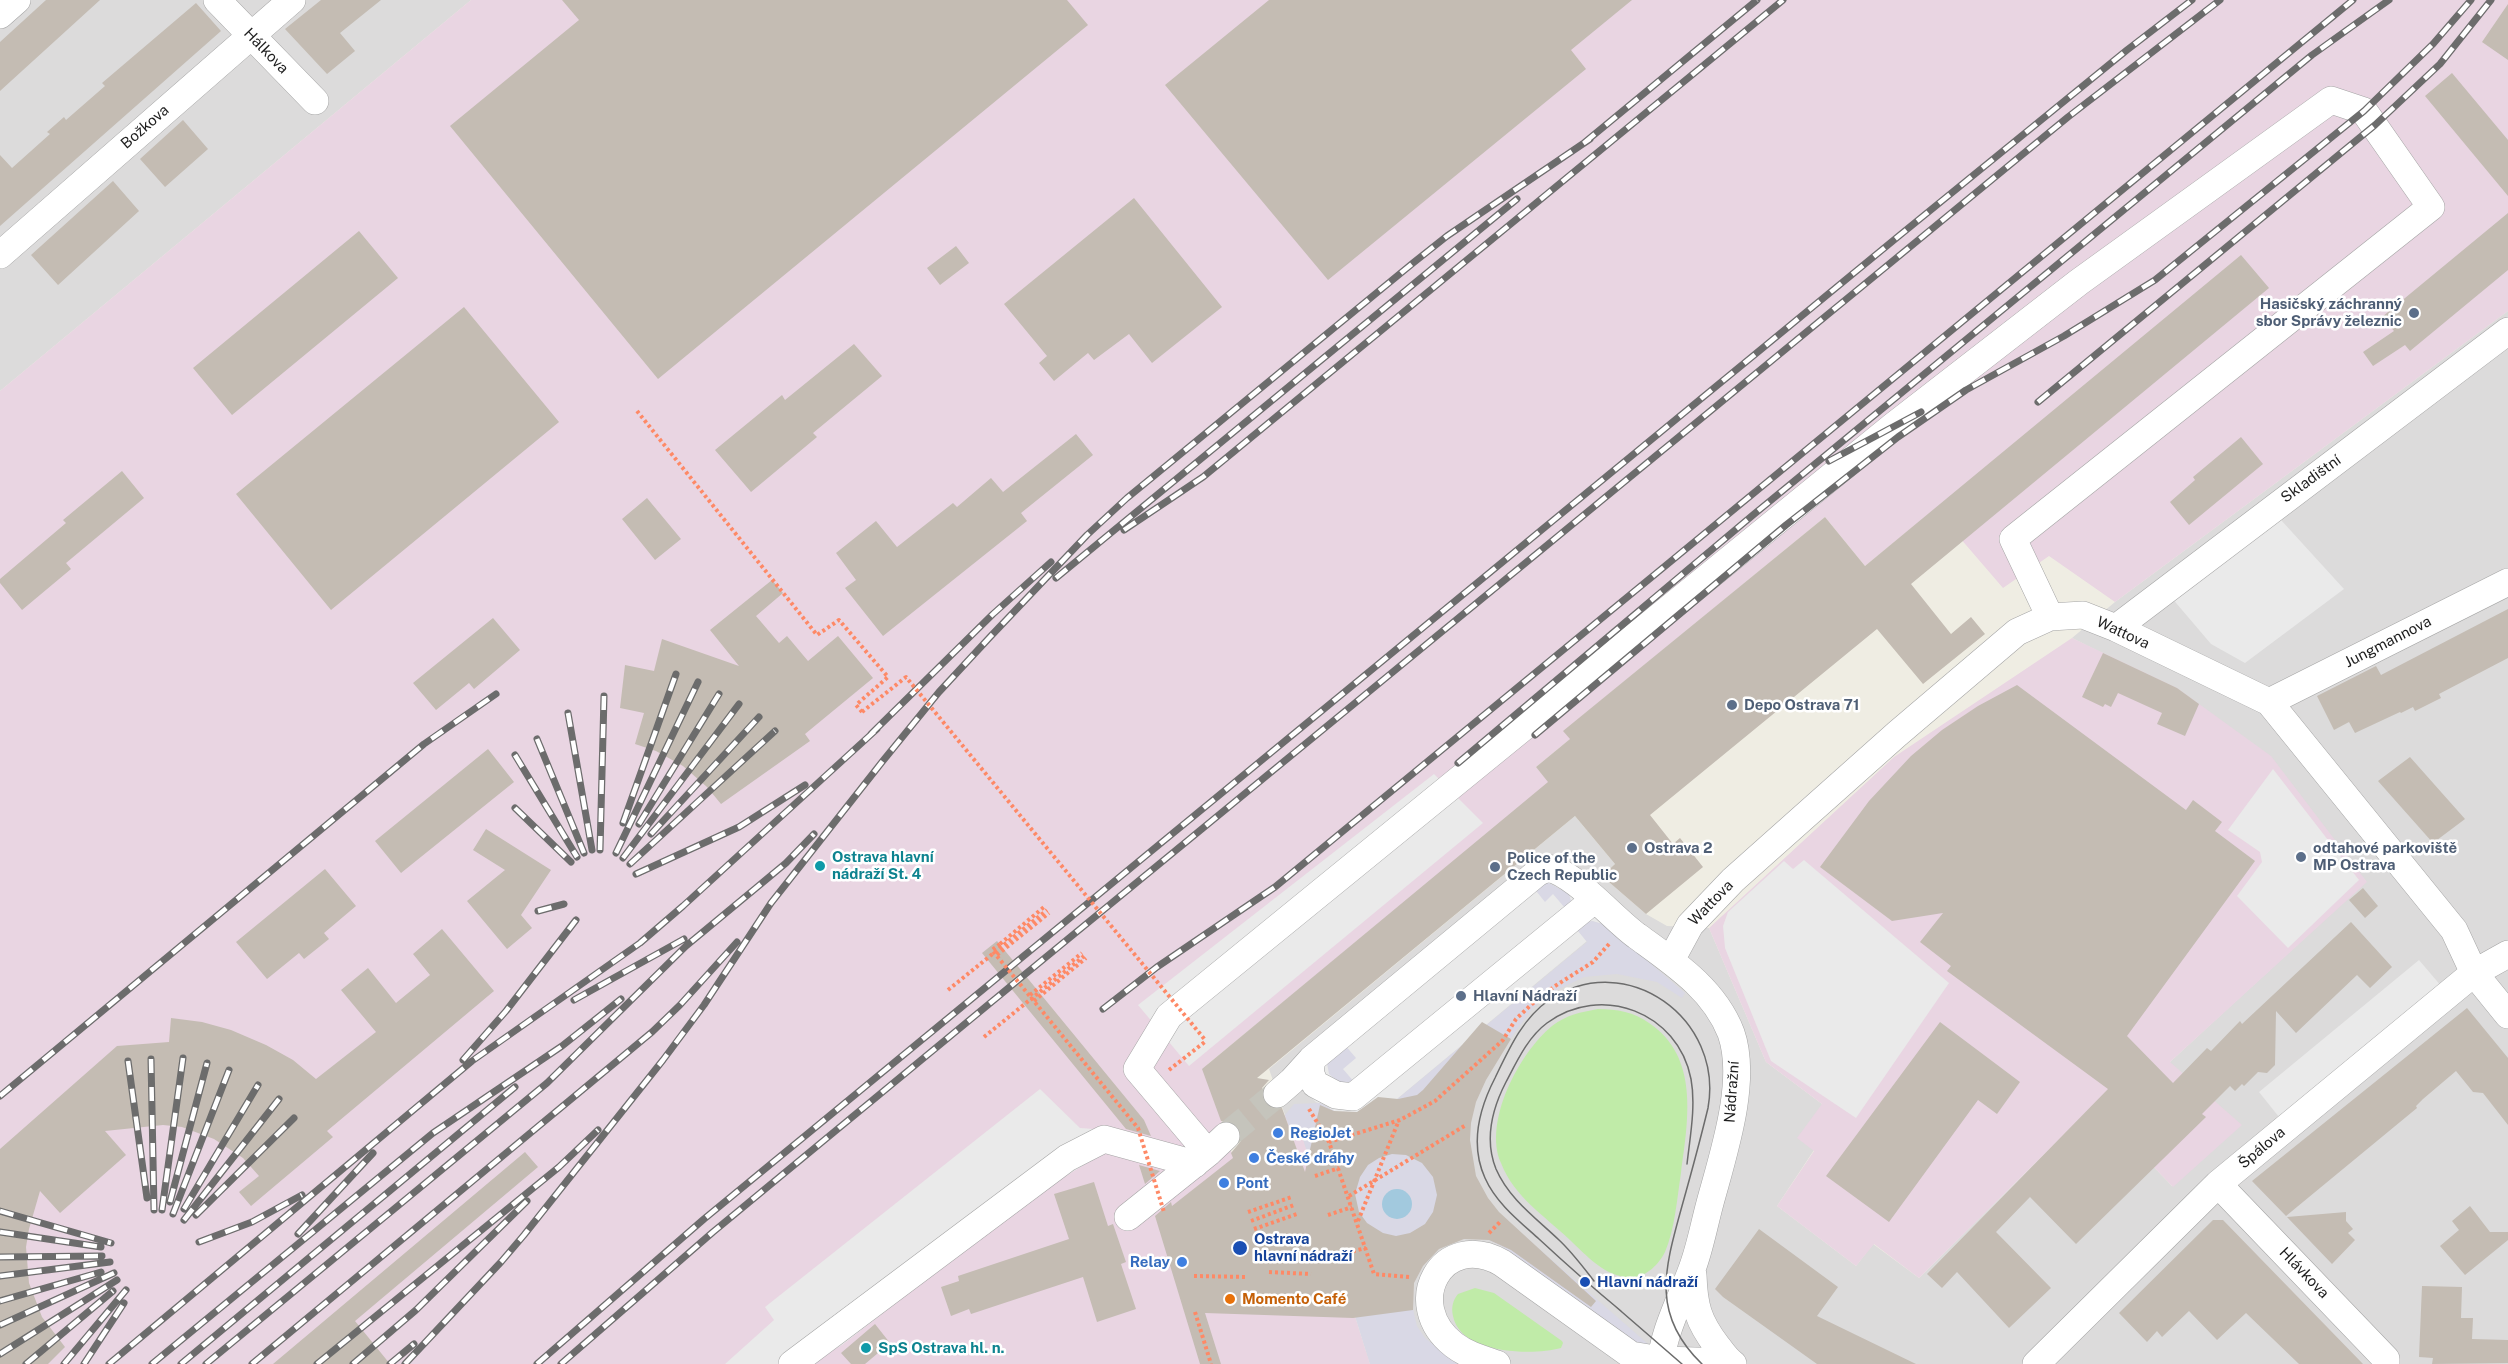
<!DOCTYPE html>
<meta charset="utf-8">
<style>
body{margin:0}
canvas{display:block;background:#efede3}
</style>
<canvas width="2508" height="1364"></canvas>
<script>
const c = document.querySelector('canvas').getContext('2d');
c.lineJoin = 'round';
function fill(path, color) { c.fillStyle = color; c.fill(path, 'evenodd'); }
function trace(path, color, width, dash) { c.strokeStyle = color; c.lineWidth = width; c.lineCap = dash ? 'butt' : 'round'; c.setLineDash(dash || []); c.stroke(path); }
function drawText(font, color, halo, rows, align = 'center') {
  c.font = font + ' "Public Sans",sans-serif'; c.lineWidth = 5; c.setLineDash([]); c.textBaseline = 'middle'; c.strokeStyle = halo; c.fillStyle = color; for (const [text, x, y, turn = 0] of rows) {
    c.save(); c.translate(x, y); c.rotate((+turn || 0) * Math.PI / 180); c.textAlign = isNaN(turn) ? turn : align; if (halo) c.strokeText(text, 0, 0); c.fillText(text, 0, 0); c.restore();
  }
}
fill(new Path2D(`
 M0,0h471l-471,391z
 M2508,311v1053h-1138l-69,-228 -8,2 -24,-69 306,-253 40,48 -13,12 44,38 21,12 42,2 57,134 56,42 -8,46 -37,56 79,60 17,-22 46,34 175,-173 78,81 -2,-124 196,-181 -236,-214 -58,-29 43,-36z`), '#dcdbdb');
fill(new Path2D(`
 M471,0h2037v311l-393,291 -66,-46 -46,32 -68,-79 -70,57 -40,-49 -245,201 6,8 -50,41 14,16 -342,281 -3,5 28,88 52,-42 8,23 9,-2 51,156 -5,2 22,70h-1370v-973z
 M2072,638l105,50 94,68 96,126 -197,180 72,63 -69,62 -79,-82 -175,173 -45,-34 -18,22 -79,-60 37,-55 -17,-13 25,-34 -56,-42 -57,-134 185,-171z`), '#e9d5e2');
fill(new Path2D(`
 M1598,1009c19,0 36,3 51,14 51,34 39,98 32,150 -4,25 -6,56 -16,79 -6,12 -18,24 -31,25 -26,3 -47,-21 -64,-37 -25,-24 -56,-43 -69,-77 -18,-41 18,-110 51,-137 14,-11 29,-14 46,-17z
 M1475,1288l19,5 68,48 1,2 -2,5c-29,8 -101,6 -108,-32 -2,-9 0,-16 5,-22z`), '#c0eba8');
fill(new Path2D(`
 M2271,509l73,80 -99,74 -34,-19 -46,-54z
 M2273,769l86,111 -71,68 -51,-52 25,-34 -2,-10 -32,-22z
 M1434,774l49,49 -294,243 -51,-61z
 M1804,860l145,123 -93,135 -85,-57 -46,-113 -2,-22 5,-14 56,-51 9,8z
 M1535,886l34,8 37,31 -14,-4 -18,5 13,15 -232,193 -28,-28 -11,-4 -12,-11 26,-35z
 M2419,960l29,34 -161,133 -28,-35z
 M1040,1089l40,39 14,1 12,22 -75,47 -189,147 -33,19h-84l49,-44 -9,-13z`), '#eaeaea');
fill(new Path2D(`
 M1547,882l22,12 2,7 -6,7 -12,-14 -8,8 -12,-15z
 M1592,921l14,4 79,68 -3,5 -25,-16 -40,-8 -33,3 -37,18 -15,14 -22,30 -4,-2 -33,59 -7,54 16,49 166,145 -5,4 -62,-41 -78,-60 -14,-7 2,-5 -39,1 -39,31v42l4,17 8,12 33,26h-88l-22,-70 5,-3 -51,-155 -9,2 -8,-23 9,-11 26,-1 16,9 19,22 232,-192 -13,-16z
 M1344,1044l12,14 -13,11 12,14 -14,1 -12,-10 -2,-11z`), '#d9d8e5');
fill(new Path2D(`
 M1382 1204a15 15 0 1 1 30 0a15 15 0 1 1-30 0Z`), '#a2c9de');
fill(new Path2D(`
 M46,0h54l-100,91v-49z
 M321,0h60l-41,33 15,18 -28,23 -42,-45z
 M562,0h505l21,25 -430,354 -208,-253 129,-106z
 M1269,0h363l-61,50 15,19 -258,211 -163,-195z
 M196,3l25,28 -221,195v-71l12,13 38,-34 -3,-2 17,-15 2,3 39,-34 -3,-3z
 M2508,4v56l-26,-18z
 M2452,73l56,67v56l-83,-100z
 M183,120l25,29 -43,38 -25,-28z
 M113,181l26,30 -81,74 -27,-30z
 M1134,198l88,109 -70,56 -23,-29 -35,26 -6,-7 -34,28 -15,-18 8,-7 -43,-52z
 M2508,213v57l-98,81 -5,-6 -32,21 -10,-14 31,-21 -12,-14z
 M359,231l39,47 -166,137 -39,-47z
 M956,246l13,17 -29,22 -13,-17z
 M2241,255l28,33 -358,296 40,50 20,-17 14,17 -62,50 -46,-55 -227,186 23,29 7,-6 23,29 -57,47 -44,-38 13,-12 -40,-48 -318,262 12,2 -7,8v10l4,7 5,4 11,-1 23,64 15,-67 14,6 23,1 21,-15 20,2 19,-4 6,-5 59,-68 29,17 -25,41 -10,22 -5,21 -1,17 6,36 12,22 11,14 97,89 -5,6 -80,-57 -22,-10 -25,-1 -25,10 -16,17 -9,17 -1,27 -60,8 -148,-5 16,51h-21l-45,-148 16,-14 1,4 61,-48 -2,-5 10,-12v-9l-4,-7 -7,-4h-9l-19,-52 346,-287 -12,-15 34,-28 -7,-8 262,-214 40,49zM1392,1154l14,1 16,8 11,14 4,18 -4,17 -8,12 -15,9 -14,3 -13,-3 -16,-10 -8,-11 -4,-18 5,-17 8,-12 11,-7z
 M464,307l95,115 -228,188 -95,-116z
 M854,344l28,32 -69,57 4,4 -66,55 -36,-42 67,-55 3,5z
 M1076,434l17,21 -72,58 6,8 -144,115 -38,-48 11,-8 -20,-27 40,-32 21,26 56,-44 4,4 34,-29 12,14z
 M2241,437l22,27 -74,61 -19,-23 25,-22 -2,-3z
 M122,471l22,27 -78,65 5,6 -49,41 -22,-27v-4l66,-56 -3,-3z
 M647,498l34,41 -26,21 -33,-41z
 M772,580l11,13 -27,23 23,27 8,-7 21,25 30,-25 35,42 -68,56 5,7 -89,63 -14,-17 -24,-21 -27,-15 -21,-7 9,-31 -24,-5 5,-43 29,6 8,-32 77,27 -29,-36z
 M2508,609v49l-69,36 2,4 -26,13 -2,-4 -12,6 -1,-1 -45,21 -6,-11 -15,8 -17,-34 59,-30 5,9z
 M493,618l27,32 -46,39 -5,-6 -33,27 -23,-27z
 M2103,653l74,35 22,16 -14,32 -28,-12 5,-11 -44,-20 -7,14 -6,-3 -2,3 -21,-10z
 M2017,685l169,125 7,-10 29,22 -7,9 40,30 -128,175 46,47 34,-35 4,3 29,-30 2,3 109,-102 41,45 -22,21 -13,-13 -61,58 -20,-22 -1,54 -8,8 -9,-1 -14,14 -2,-2 -7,7 -5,-5 -28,28 4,3 -130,127 -46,-47 -34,35 55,56 -42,40 -52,-56 -15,16 -15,-14 181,-185 -161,-118 4,-5 -31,-24 23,-29 -51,8 -72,-54 49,-66 42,-45 31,-26 36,-24z
 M488,749l26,33 -113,91 -26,-32z
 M2410,757l55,62 -32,24 -55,-62z
 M486,829l65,41 -30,45 11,13 -25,21 -40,-48 38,-31 -32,-20z
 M325,869l31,37 -32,27 5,6 -25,20 -5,-6 -32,26 -31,-37z
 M2363,888l15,18 -13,12 -16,-18z
 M442,929l52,62 -167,140 6,6 -82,69 -12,-14 20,-16 -16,-18 -29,-19 -32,-12 -19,-2 -58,6 21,24 -66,58 -20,-22 -11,38 -3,18 3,36 13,34 23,30 -17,17h-48v-215l117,-103 52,-4 2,-24 31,4 29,8 35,15 27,15 23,19 60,-47 -35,-42 27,-22 28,35 34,-28 -17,-21z
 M997,941l147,179 7,16 -25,-7 -144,-176z
 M2467,1008l41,50v67l-25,-32 -10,-1 -17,-21 -33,28 -7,7 1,2 -131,108 -34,-35z
 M1940,1022l80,60 -23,32 -19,-14 -89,122 -63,-46z
 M525,1152l13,15 -183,154 35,43h-117z
 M1139,1165l21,6 -15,13z
 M1094,1182l14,44 5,-2 13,38 -5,2 15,45 -39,13 -14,-45 -112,37 -2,-5 -18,7 -10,-29 18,-6 -1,-5 111,-37 -15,-45z
 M2470,1206l20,26h18v8l-43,35 -25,-29 19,-16 -7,-9z
 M2346,1212v9l7,8 -5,4 7,7 -23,24 -45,-47z
 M2213,1220h10l140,144h-64l-53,-51 -29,27 -28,-29 -27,26 -5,-6 -10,11 -28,-29z
 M1759,1229l79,58 -21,29 99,48h-99l-94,-67 -8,-8z
 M2422,1286l40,1 -1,31h12l-1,21 36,1v23l-76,1 1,-6 -14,-1z
 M875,1324l15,19 -25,21h-14l-10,-11z`), '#c4bcb3');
trace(new Path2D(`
 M1226,1136l51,-42`), '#c5c4bc', 27, [27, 14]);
const minor = new Path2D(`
 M217,0l98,101
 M0,15l17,-15
 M0,255l292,-255
 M2116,628l392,-297
 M2269,702l239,-120
 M1671,960l19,-35 43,-45 164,-146 120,-102 33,-15 33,-2 33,13 153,74 185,228 20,43 34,42
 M1312,1059l-2,13 5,12 21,11 17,2 241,-197
 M1277,1094l15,-13 20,-22 225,-186 10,-5c26,3 67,52 90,68 37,27 77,53 94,97 17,48 -8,122 -21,170 -6,22 -10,45 -18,66 -8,23 -33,72 -30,95
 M1208,1153l-71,-84 32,-53 723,-589 187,-145 252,-182 33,11 67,96 -418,332 37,78
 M2218,1184l168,175v5
 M1128,1217l80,-64 18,-17
 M1693,1275c1,31 5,46 24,71 5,6 9,13 16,18
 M792,1364l275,-206 37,-19 91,25
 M1497,1364c-15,-5 -30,-9 -43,-19 -53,-41 -12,-116 48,-82l129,92 30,5 68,2
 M2036,1364l182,-180 256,-211 34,-19`);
trace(minor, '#a5a5a5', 28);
trace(new Path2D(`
 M637,411l180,224 22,-15 49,57 -32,28 6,7
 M1000,944l44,-37
 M997,955l52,-42
 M948,990l99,-80
 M1030,995l52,-42
 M1034,1001l52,-43
 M984,1037l100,-81
 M1169,1070l37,-29
 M1309,1109l20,33
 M1315,1176l24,-8
 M1349,1196l117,-71
 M1248,1212l44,-15
 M1328,1215l24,-8
 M1251,1221l43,-16
 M1358,1221l41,-101
 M1254,1229l43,-15
 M1489,1233l12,-12
 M1341,1254l25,-6
 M1269,1272l42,2
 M1194,1276l54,1
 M1409,1277l-35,-3 -45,-132 71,-22 35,-19 68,-61 13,-21 16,-15 23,-18 38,-24 16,-18
 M1195,1312l16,52`), '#fe8966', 4, [3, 3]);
trace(minor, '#fff', 27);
trace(new Path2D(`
 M1594,1281c-11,-14 -22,-29 -35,-41 -23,-22 -50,-41 -63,-71 -12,-30 -4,-60 10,-87 11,-21 22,-45 41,-59 54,-40 131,-11 144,56 5,27 -1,58 -4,85
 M1615,1306l67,58
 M1621,1311c-28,-23 -55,-47 -82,-72 -20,-18 -43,-36 -54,-61 -15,-33 -6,-69 10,-100 14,-29 27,-59 54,-78 78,-52 175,19 159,108 -8,33 -17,66 -26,98 -17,62 -32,108 20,158`), '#6c6c6c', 1.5);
const rail = new Path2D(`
 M1584,143l173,-143
 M2038,402l337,-277 65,-61 51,-64
 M1829,461l92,-49
 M1124,530l79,-53 580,-477
 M1056,578l461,-379
 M568,713l24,137
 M871,734l122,-120 58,-52
 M1535,735l251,-210 112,-88 68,-47 98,-54 91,-56 209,-169 69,-67 38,-44
 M537,739l47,114
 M515,755l62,102
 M1458,763l295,-248 559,-460 77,-55
 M515,808l56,54
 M623,823l53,-149
 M639,824l80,-130
 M651,834l108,-117
 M600,850l4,-154
 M616,853l82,-171
 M623,858l116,-154
 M630,864l145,-133
 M636,874l103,-47 66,-42
 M750,893l36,-30 28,-29
 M538,911l26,-7
 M574,1000l110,-61
 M1103,1009l54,-42 118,-80 1078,-887
 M151,1059l3,151
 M463,1060l43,-49 70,-91
 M128,1061l19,137
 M0,1096l424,-352 72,-50
 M170,1202l37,-139
 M184,1209l74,-124
 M162,1210l21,-152
 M0,1211l111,32
 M173,1214l56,-144
 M196,1215l98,-97
 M184,1220l95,-121
 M0,1232l101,15
 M298,1234l75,-81
 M199,1242l53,-20 50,-27
 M0,1257l102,-1
 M0,1276l110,-14
 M0,1301l101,-29
 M0,1325l114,-52
 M0,1354l117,-74
 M26,1364l87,-73
 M64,1364l62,-74
 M84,1364l40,-61
 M109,1364l363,-303 168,-118 43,-37 194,-177
 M152,1364l281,-231 129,-87 59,-47
 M181,1364l334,-277
 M206,1364l341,-281 139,-137 70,-58
 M252,1364l400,-332 28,-27 57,-63
 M317,1364l242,-197 39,-37
 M353,1364l63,-54 111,-109
 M390,1364l24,-20
 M405,1364l96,-102 23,-27 139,-175 41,-55 67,-102 111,-141 57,-70 51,-55 97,-102 40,-37 286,-235 34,-27 143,-97
 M537,1364l167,-145 1196,-984 227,-185 65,-50
 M561,1364l152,-132 299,-247 1056,-868 152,-117`);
trace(rail, '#6c6c6c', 7);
trace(rail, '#fff', 4.5, [14]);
trace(new Path2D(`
 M862,712l44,-35 300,364
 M1000,944l-8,6 146,178 26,84`), '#fe8966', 4, [3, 3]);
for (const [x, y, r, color] of [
 [2414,313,6,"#5c6f8a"],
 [1732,705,6,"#5c6f8a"],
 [1632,848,6,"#5c6f8a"],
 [2301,857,6,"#5c6f8a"],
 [820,866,6,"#0f9aa8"],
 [1495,867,6,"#5c6f8a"],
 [1461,996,6,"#5c6f8a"],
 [1278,1133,6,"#3f7fe0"],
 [1254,1158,6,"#3f7fe0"],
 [1224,1183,6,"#3f7fe0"],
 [1240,1248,8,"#1a4fb4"],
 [1182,1262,6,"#3f7fe0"],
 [1585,1282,6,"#1a4fb4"],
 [1230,1299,6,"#e8710a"],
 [866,1348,6,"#0f9aa8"]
]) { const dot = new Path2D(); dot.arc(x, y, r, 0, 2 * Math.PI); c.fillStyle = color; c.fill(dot); trace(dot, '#fff', 2); }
drawText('15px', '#1e1e1e', '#fff', [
 ["Hálkova",266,51,46],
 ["Božkova",145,127,-41],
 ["Skladištní",2311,479,-36],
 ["Wattova",2123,633,25],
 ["Jungmannova",2388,642,-27],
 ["Wattova",1711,903,-46],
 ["Nádražní",1732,1092,-86],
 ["Špálova",2262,1148,-40],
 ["Hlávkova",2304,1273,46]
]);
drawText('bold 15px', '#4e5e75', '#fff', [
 ["Hasičský záchranný",2402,304,"right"],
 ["sbor Správy železnic",2402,321,"right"],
 ["Depo Ostrava 71",1744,705],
 ["Ostrava 2",1644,848],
 ["odtahové parkoviště",2313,848],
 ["MP Ostrava",2313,865],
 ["Police of the",1507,858],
 ["Czech Republic",1507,875],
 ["Hlavní Nádraží",1473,996]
], 'left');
drawText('bold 15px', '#0d838f', '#fff', [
 ["Ostrava hlavní",832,857],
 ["nádraží St. 4",832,874],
 ["SpS Ostrava hl. n.",878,1348]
], 'left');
drawText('bold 15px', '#366cbe', '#fff', [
 ["RegioJet",1290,1133],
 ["České dráhy",1266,1158],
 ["Pont",1236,1183],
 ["Relay",1170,1262,"right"]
], 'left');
drawText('bold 15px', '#164399', '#fff', [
 ["Ostrava",1254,1239],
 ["hlavní nádraží",1254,1256],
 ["Hlavní nádraží",1597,1282]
], 'left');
drawText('bold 15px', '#c56008', '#fff', [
 ["Momento Café",1242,1299]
], 'left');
</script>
